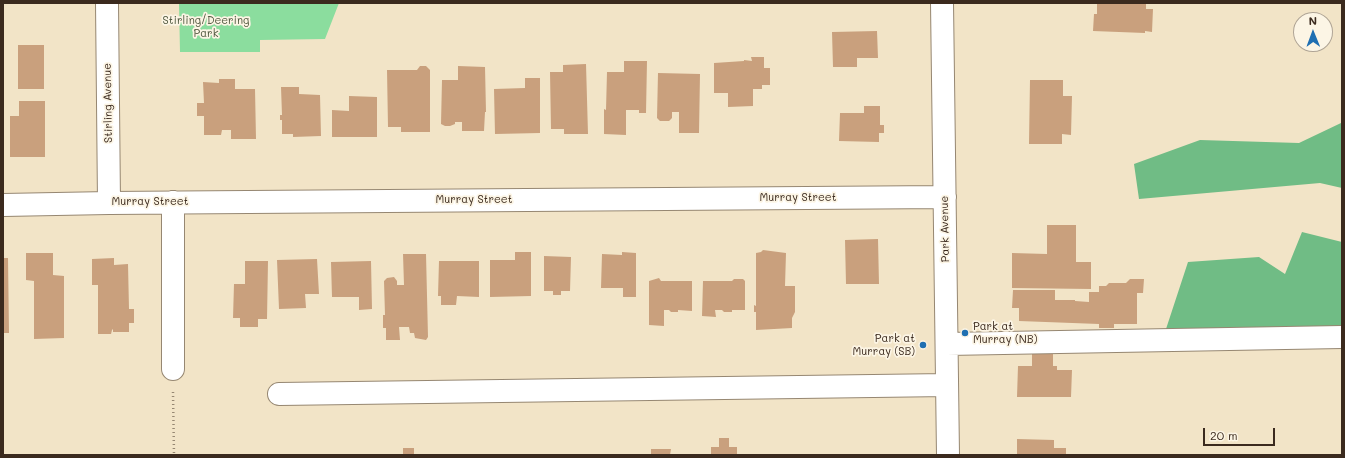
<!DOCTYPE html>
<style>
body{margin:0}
#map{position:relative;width:1345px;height:458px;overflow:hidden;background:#f2e4c7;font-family:Mali,sans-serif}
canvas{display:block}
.frame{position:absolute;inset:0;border:4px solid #3b2a1e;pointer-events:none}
.north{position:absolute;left:1293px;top:12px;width:40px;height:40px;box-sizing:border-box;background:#fcf5e5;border:1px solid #afa495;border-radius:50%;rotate:359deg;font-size:11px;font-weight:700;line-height:16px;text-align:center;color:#3b2a1e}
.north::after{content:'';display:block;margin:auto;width:14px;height:18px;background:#1f6fb2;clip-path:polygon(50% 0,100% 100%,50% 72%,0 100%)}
.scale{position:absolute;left:1203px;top:428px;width:72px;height:18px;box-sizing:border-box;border:2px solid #3b2a1e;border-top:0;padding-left:5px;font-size:12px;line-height:14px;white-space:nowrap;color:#3b2a1e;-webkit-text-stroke:3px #fcf5e5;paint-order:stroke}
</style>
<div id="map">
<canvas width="1345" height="458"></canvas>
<div class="frame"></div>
<div class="north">N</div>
<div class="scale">20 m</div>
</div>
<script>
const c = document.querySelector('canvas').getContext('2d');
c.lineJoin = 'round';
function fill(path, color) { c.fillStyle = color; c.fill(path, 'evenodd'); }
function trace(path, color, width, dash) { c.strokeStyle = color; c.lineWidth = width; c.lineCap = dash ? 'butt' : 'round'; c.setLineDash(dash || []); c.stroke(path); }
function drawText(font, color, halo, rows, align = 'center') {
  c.font = font + ' Mali,sans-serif'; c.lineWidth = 3.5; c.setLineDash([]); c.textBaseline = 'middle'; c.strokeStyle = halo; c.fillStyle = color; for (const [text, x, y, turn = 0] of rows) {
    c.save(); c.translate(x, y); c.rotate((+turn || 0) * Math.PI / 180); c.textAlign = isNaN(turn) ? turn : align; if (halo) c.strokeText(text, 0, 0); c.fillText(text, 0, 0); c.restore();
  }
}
fill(new Path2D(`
 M179,3h160l-14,36 -65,1v12h-80z`), '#8bdd9e');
fill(new Path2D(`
 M1341,123l1,65 -22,-5 -181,16 -5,-35 66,-24 99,3z
 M1302,232l40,10v84l-176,3 22,-67 71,-5 26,17z`), '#70bc85');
fill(new Path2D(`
 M1097,3h49v6h7l-1,23 -7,-1v2l-52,-2 1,-17h3z
 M877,31l1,27h-21v9h-24l-1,-35z
 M18,45h26v44h-26z
 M751,57h13v11h6v17h-8v4h-9v17l-25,1v-14h-14v-30l30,-2v-1l8,1z
 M624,61h23l-1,52h-7v-3h-13v25l-22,-1v-25l2,1 1,-38h17z
 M586,64l2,70h-24v-5h-13l-1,-57h13v-7z
 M420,66h6l4,4v62h-29v-5h-13l-1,-57h30z
 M458,66l27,1 1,45h-1l-1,19h-22v-9h-7v2l-5,2h-5l-4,-2 1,-44h16z
 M658,73l42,1 -1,59h-20v-21h-7v6l-3,3h-9l-3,-3z
 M525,78h15v55l-45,1 -1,-45 31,-1z
 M219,79h16v10h20l1,50h-25v-9h-9l-1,5h-17v-19h-7v-13h7l-1,-21 16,1z
 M1030,80h33v16h9l-1,39 -9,-1v10h-33z
 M281,87h18v7l21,1 1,41 -28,1v-3h-11v-14h-2v-5h2z
 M349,96l28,1v40h-45v-27l17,1z
 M19,101h26v56h-35v-41h9z
 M864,106h16v19h4v8h-5v9l-40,-1 1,-28h24z
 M1047,225h29v37h15v27l-79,-1v-35l35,1z
 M878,239l1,45h-33l-1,-44z
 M763,250l23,3 -1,33h10v26l-3,6v10l-36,2v-18h-2v-7l2,1v-53l5,-1z
 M515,252h16v44l-41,1v-37h25z
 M622,252l14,1v44h-13v-9h-22l1,-34 20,1z
 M26,253h27v22l11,1v62l-30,1v-58l-8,-1z
 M403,254h23l2,83 -2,3 -11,-2 -1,-5h-4l-1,-6h-10l1,13h-14v-12h-3v-13h2l-1,-34 3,-3 7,-1 3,4v4h7z
 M544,256l27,1 -1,34h-9v4h-8v-4h-9z
 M3,258h5l1,75h-6z
 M114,258v7l14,-1 1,45h5v14h-5v9h-16v-3l-1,1 -1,4h-13v-49h-6v-26z
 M317,259l2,35h-14l1,14 -27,1 -2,-49z
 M245,261h23l-1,58h-9v8h-18v-9h-7l1,-34h11z
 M371,261l1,48 -13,1v-13h-27l-1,-35z
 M439,261h40v36l-22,-1 -1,9h-15v-9h-3z
 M659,278l2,3h31v30l-14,-1v2h-7l-2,-2h-5v16l-15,-1v-44z
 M734,279h9l2,2v29h-13v2h-8l-2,-2h-7l1,7 -14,-1 1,-35h29z
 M1130,279h14l-1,14h-6v31h-23v4h-15v-4l-80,-3v-13h-7l1,-18h42v10h20v1l14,1v-10h10v-6h7l3,-3h17z
 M1032,354h21v12h4v4h15l-1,27h-54l1,-31h14z
 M719,438h10v9h8v8h-26v-8h8z
 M1017,439l37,1v8h12v7l-49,-1z
 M403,448h11v7h-11z
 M651,449h20l-1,6h-19z`), '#c9a07d');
const minor = new Path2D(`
 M107,3l2,200
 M942,3l6,452
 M173,202v167
 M3,205l106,-2 836,-6
 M947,344l395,-7
 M279,394l668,-9`);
trace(minor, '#968772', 24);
trace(new Path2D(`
 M173,392l1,63`), '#968772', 2.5, [1, 3]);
trace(minor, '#fff', 22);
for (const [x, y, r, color] of [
 [965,333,4,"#1f6fb2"],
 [923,345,4,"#1f6fb2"]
]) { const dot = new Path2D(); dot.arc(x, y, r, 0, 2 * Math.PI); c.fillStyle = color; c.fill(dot); trace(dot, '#fcf5e5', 1.5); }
drawText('11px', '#4f573e', '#fcf5e5', [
 ["Stirling/Deering",206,21],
 ["Park",206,34]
]);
drawText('11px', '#3b2a1e', '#fcf5e5', [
 ["Stirling Avenue",108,103,-91],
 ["Murray Street",798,198],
 ["Murray Street",474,200],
 ["Murray Street",150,202],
 ["Park Avenue",945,229,-91]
]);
drawText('11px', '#3b2a1e', '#fcf5e5', [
 ["Park at",973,327],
 ["Murray (NB)",973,340],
 ["Park at",915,339,"right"],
 ["Murray (SB)",915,352,"right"]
], 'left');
</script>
